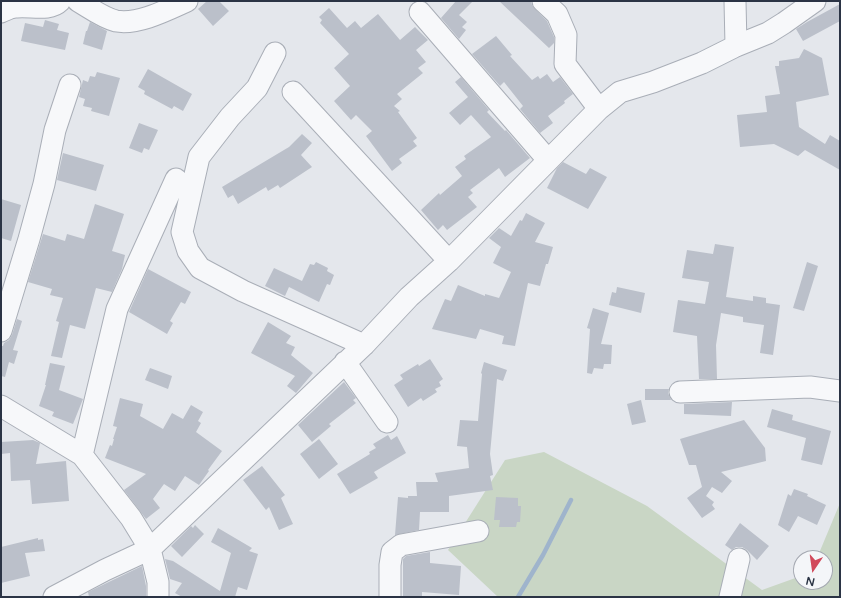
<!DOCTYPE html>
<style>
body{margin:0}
#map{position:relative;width:841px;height:598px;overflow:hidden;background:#e4e7ec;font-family:"Varela Round",sans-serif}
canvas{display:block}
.frame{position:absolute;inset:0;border:2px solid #2b3445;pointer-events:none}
.north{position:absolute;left:793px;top:550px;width:40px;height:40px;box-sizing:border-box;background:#f4f6f9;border:1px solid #a4a8b1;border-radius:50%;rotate:193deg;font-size:11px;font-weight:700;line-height:16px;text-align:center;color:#2b3445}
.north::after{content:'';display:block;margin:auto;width:14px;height:18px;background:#d1495b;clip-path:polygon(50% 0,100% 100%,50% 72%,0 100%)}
</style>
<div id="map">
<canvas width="841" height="598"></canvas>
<div class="frame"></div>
<div class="north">N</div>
</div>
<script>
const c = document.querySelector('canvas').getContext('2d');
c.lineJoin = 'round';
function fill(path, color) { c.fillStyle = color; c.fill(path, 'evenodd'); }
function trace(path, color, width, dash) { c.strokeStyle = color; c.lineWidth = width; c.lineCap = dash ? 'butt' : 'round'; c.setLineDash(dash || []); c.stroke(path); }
fill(new Path2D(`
 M544,452l103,54 115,84 39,-14v6h24v-24h-8l23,-55v94h-342l-50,-47 57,-90z`), '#c9d6c5');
trace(new Path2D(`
 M518,597l25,-42 28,-55`), '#9fb4cc', 4.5);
fill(new Path2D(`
 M207,1h12l10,10 -16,15 -15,-17z
 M456,1h17l-14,14 8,7 -5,5 4,3 -7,9 -18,-21z
 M499,1h32l1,4 3,4 12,12 7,16v6l-5,5z
 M840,4v17l-37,20 -7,-12 11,-7z
 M329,8l18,20 8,-7 6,7 17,-14 22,26 15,-13 13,13 -12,10 10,12 -8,6 5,5 -26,21 5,5 -8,7 6,5 -2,1 19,26 -4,3 4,5 -18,13 3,4 -10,8 -26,-35 6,-5 -16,-16 -5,5 -17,-19 16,-15 -16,-18 15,-14 -29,-31 2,-3 -3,-3z
 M45,20l14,4 -2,6 12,3 -4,17 -44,-9 4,-18 18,4z
 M90,22l17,9 -5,19 -19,-6 3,-13h1z
 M496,36l16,19 -2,1 22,24 6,-4 2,3 7,-5 6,8 7,-5 13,17 -9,7 1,2 -17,13 5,7 -13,10 -20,-24 3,-3 -19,-24 -4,4 -28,-32z
 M804,49l18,9 7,37 -33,7 3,25 26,17 5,-9 10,6v29l-35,-20 -7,6 -24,-12 -34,3 -3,-32 30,-3 -2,-16 15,-2 -5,-28h4v-5l20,-3z
 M148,69l44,25 -9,17 -9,-5 -2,3 -28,-15 1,-3 -7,-4z
 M97,72l23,6 -11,38 -18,-5 1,-3 -9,-2 2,-7 -6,-2 4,-17 5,2 2,-6 5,1z
 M461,77l28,33 -2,2 18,19 1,-1 24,28 -25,19 -6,-9 -29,22 3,3 -5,4 9,10 -30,23 -4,-5 -5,5 -17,-20 18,-17 1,2 22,-19 -7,-9 11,-8 -2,-3 27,-19 -20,-22 -11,10 -11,-12 19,-16 -13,-15z
 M139,123l19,7 -9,20 -5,-2 -2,5 -13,-5z
 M302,134l10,9 -11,12 11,12 -32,21 -2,-3 -10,6 -2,-4 -28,17 -5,-9 -5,3 -6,-11 67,-40z
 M63,153l41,12 -8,26 -39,-11z
 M563,162l23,12 4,-6 17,9 -19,32 -41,-21 10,-20z
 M1,199l20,6 -10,36 -10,-3z
 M95,204l29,10 -12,37 13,4 -3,14 -10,23 -16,-4 -11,41 -15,-4 -8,33 -11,-2 8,-34 -3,-1 7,-23 -13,-3 2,-6 -24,-7 15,-48 22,7 2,-7 17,5z
 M526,213l19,10 -10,19 18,5 -5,17h-2l-6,22 -12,-3 -13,63 -13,-2 2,-8 -24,-7 -4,10 -44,-10 13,-30 6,2 7,-16 27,11v-2l14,4 12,-26 -18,-9 8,-16 -12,-9 10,-10 12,8 9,-16 2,1z
 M715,244l19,3 -8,50 27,4v-5l13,2v5l14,2 -7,50 -13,-2 4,-28 -21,-3v-5l-22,-4 -5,32 1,34h-18l-2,-43 -24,-4 5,-32 27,4 4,-22 -27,-4 5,-28 26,4z
 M316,262l12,6 -1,3 7,4 -4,10 -3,-1 -8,18 -30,-15 -4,9 -20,-10 9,-18 28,13 8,-17 4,1z
 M807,262l11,4 -14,45 -11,-3z
 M148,269l43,23 -6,12 -4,-2 -11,19 3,2 -6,11 -38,-22z
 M617,287l28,6 -4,20 -32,-8 3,-13 4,1z
 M593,308l16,5 -8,31 11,1 -1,19h-7l-1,5 -9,-1 -2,6 -5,-1 3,-44 -3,-1z
 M17,319l5,2 -9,29 5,1 -4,13 -5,-2 -4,15 -4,-1v-30h2l1,-3 5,-3 3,-5z
 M268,322l23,14 -5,7 9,4 -4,8 22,18 -17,20 -9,-7 8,-10 -44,-23z
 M430,359l13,20 -4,3 2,4 -6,3 2,3 -14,9 -2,-3 -13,9 -14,-22 9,-6 -3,-4 18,-11 1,2z
 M484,362l23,8 -4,11 -6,-2 -7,75 3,21 -3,1 3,14 -44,6v16h-29l-1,18 -24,5 3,-38 10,1v-2h9l-1,-14h22l-3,-9 34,-5 -2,-21 -10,-1 3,-26 18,1 4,-47 -1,-1z
 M50,363l15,3 -6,24 24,9 -10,25 -21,-8 2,-4 -15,-6 7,-21h-1z
 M150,368l22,8 -4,13 -23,-9z
 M344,382l12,16 -3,2 3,3 -27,21 2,2 -19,16 -14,-17z
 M645,389h24l-1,4 3,7h-26z
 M120,398l23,6 -3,12 23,13 9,-16 11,6 8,-14 12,7 -5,9 3,2 -5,9 26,19 -14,19 1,1 -10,14 -14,-9 -10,15 -11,-7 -11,15 7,9 -14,11 -22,-29 22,-16 -41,-16 5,-13 2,1 2,-7h-1l4,-12 -4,-1z
 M641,400l5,22 -14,3 -5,-21z
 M732,402l-1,14 -47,-2v-10z
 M772,409l21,6 -1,5 39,11 -9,34 -21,-5 5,-22 -39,-11z
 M744,420l21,28 1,13 -45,11 11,9 -10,12 -10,-6 -6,9 8,6 -2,3 3,4 -13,9 -15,-20 15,-11 -6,-22h-7l-9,-26z
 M388,435l3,5 6,-4 9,17 -32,19 4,6 -28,16 -13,-20 33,-20 -1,-2 7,-4 -3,-4z
 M319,439l19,25 -19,15 -19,-25z
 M33,440l7,3 -4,21 30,-3 3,40 -37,3 -2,-24 -19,1 -1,-28 -9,1v-12z
 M262,466l23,29 -4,3 12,26 -14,6 -10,-23 -3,3 -23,-30z
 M794,489l14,5 -1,2 19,9 -9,20 -19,-9 -9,16 -11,-7 10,-31 3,2z
 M496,497l22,1v8h3l-1,16h-3l-1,5h-17l1,-7h-6z
 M740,523l29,23 -12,14 -10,-10 -5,-3h-6l-4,3 -7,-5z
 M195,525l9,9 -22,23 -11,-11 20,-20 2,2z
 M218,528l34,20 -3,3 9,3 -11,36 -9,-3 -3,10h-53l-7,-4 7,-10 -12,-4 -5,-20 8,2 47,30 11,-38 -20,-11z
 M38,538v2l5,-1 2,12 -20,2 5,23 -29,7v-36z
 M430,552v11l31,3 -2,29 -37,-3v5h-19v-38l3,-3z
 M142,566l4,20v11h-57l-1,-5z`), '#bbc0ca');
const minor = new Path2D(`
 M78,1c12,7 25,17 38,20 22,4 51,-11 71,-20
 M543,1l14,13 9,21 -1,29 34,45
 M735,1l1,45
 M1,12c5,-2 10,-5 15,-5 14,-2 33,5 44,-6
 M420,12l128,148
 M275,53l-18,35 -27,29 -31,40 -17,75 6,19 12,17 43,23 121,54
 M293,92l156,169
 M1,331l28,-92 15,-55 11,-54 15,-45
 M345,362l42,60
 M680,392l130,-5 30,4
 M1,406l81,49 49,63 19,31 8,33v15
 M82,455l35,-146 59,-130
 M54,597l51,-27 45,-21 214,-204 45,-48 40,-36 150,-152 21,-17 33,-10 49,-19 34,-17 32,-13 16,-10 31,-22
 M390,597v-32l2,-13 9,-7 77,-14
 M730,597l9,-38`);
trace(minor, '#a9aeb7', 23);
trace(minor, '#f7f8fa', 21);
</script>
